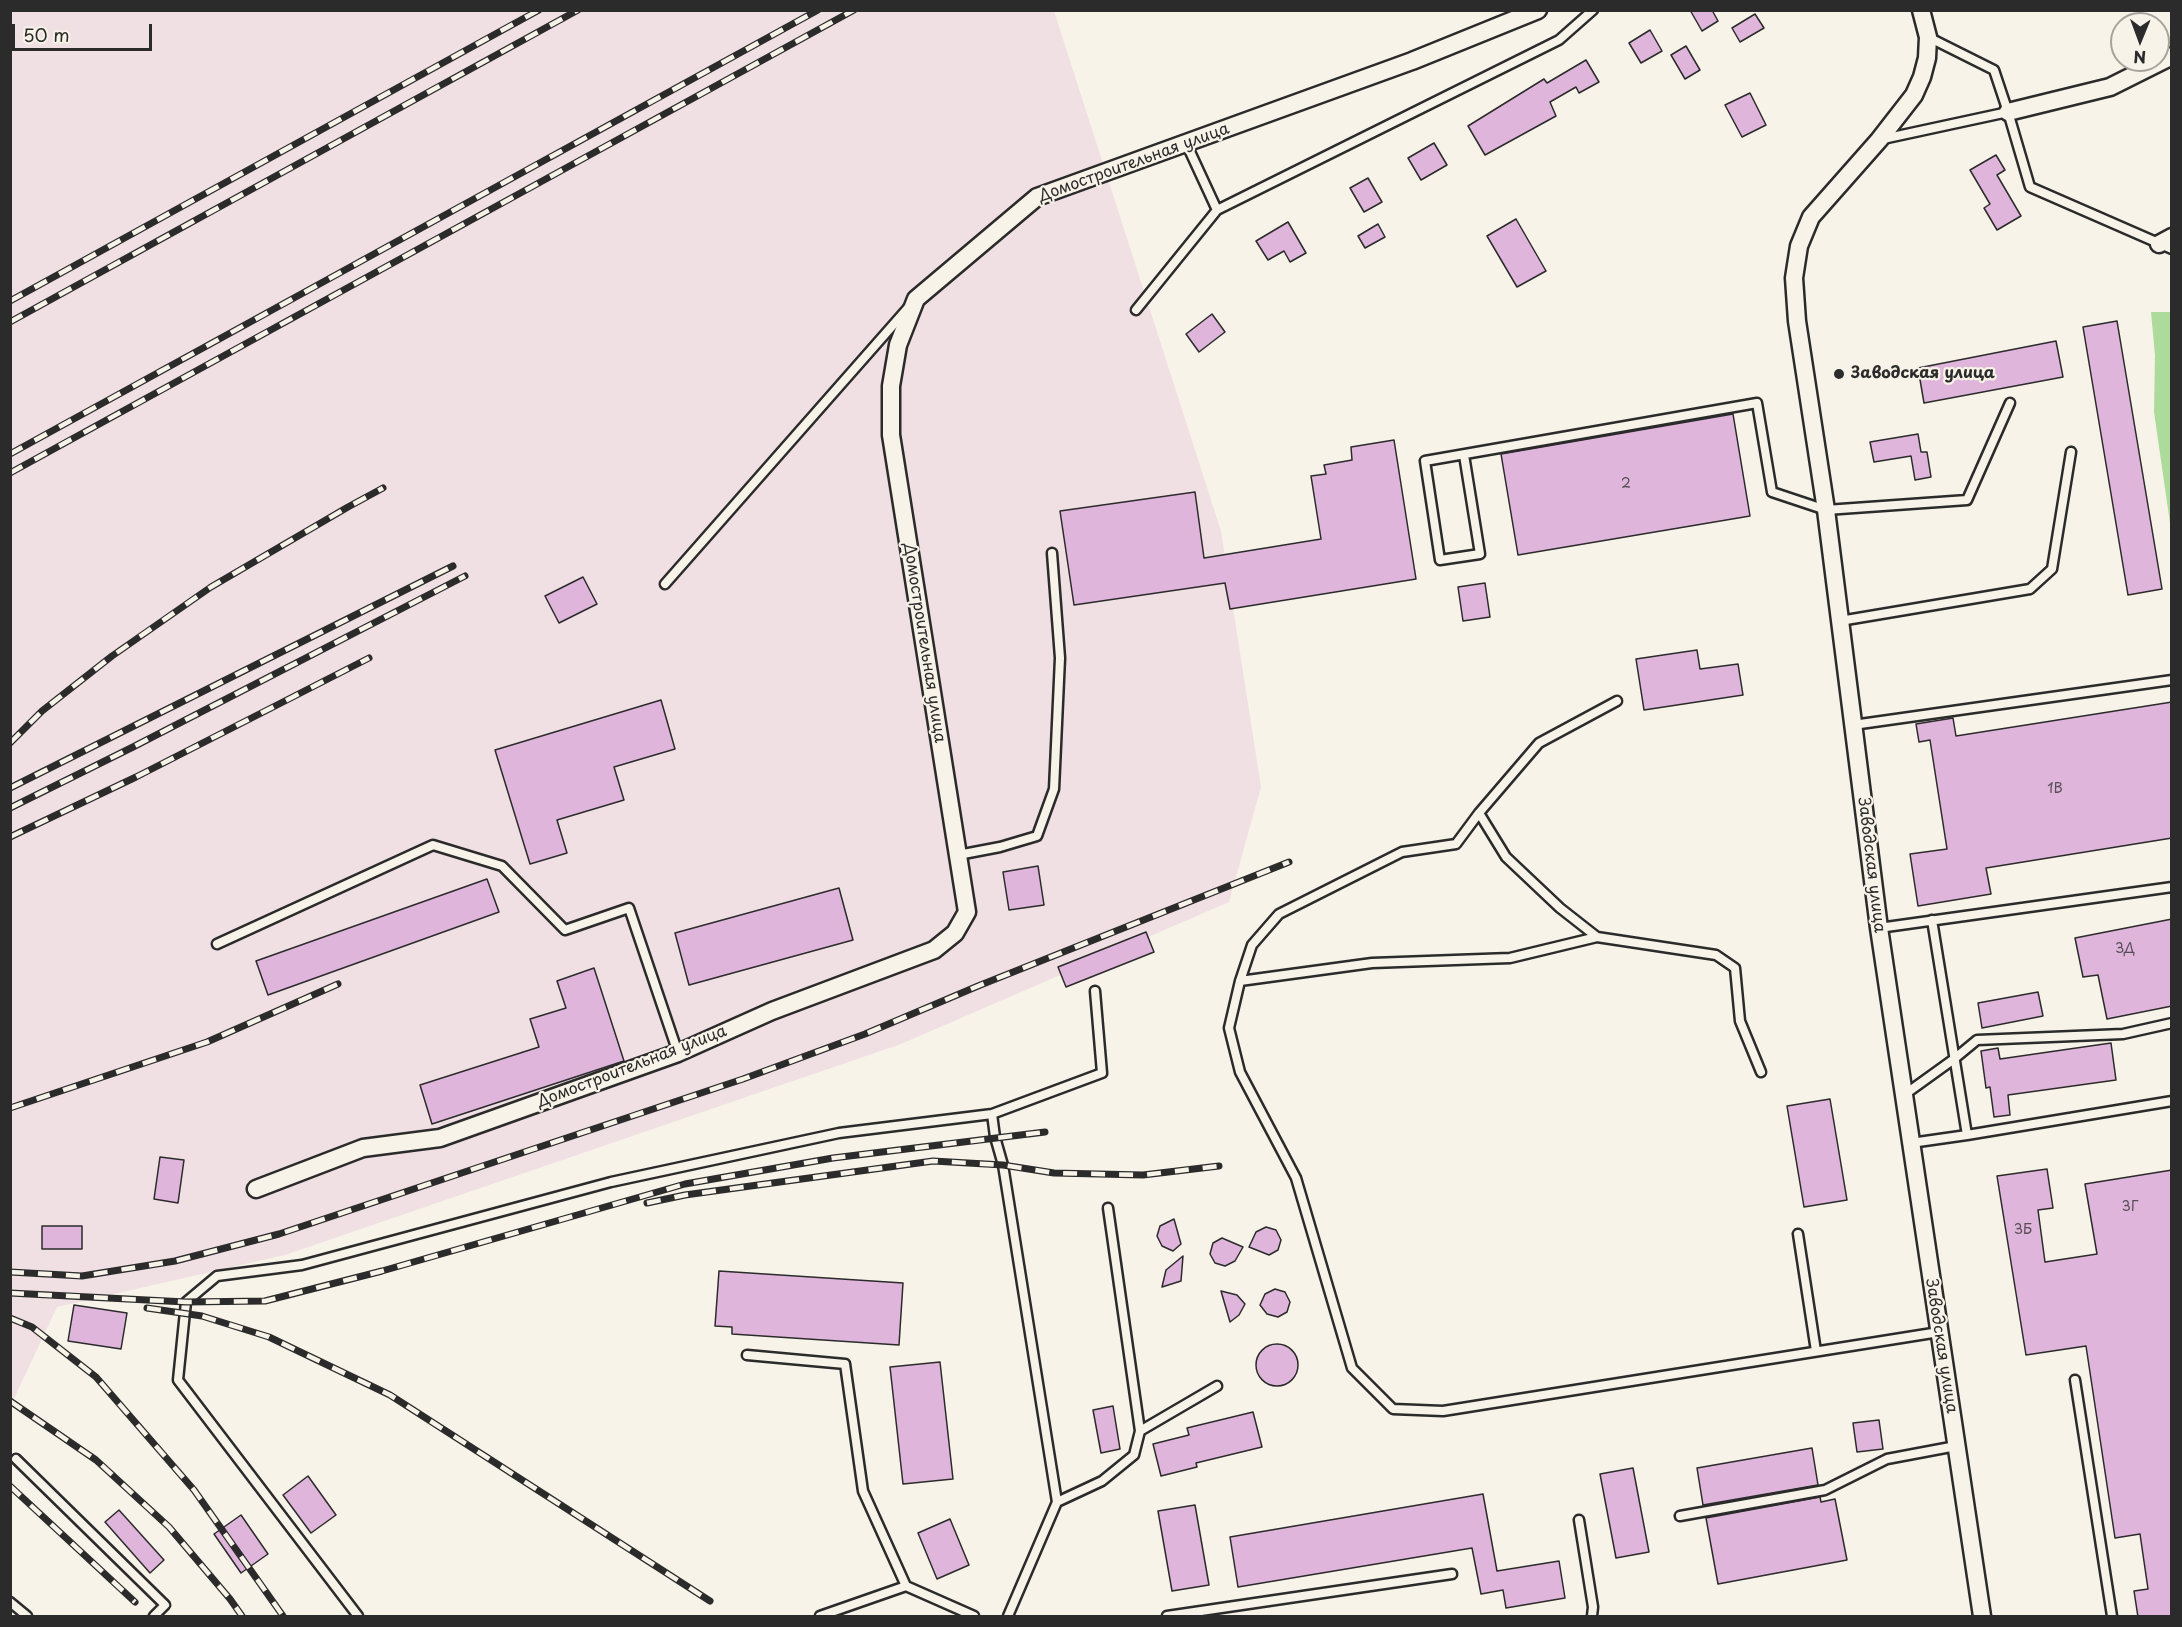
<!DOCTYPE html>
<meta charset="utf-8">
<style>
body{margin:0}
#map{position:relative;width:2182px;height:1627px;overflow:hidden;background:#f7f3e8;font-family:"Playpen Sans",sans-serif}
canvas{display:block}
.frame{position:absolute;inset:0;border:12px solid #2b2b2b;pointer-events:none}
.north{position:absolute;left:2110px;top:12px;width:60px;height:60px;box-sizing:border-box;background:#f7f3e8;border:2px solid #a5a39c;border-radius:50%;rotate:181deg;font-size:16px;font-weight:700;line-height:24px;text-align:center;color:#2b2b2b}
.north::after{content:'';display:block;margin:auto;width:21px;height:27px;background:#2b2b2b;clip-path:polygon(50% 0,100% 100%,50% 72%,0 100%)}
.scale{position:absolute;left:12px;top:24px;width:140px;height:27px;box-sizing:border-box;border:3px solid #2b2b2b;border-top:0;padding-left:8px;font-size:18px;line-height:21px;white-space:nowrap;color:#2b2b2b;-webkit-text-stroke:4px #f7f3e8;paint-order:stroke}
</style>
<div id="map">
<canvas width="2182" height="1627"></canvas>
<div class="frame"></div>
<div class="north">N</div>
<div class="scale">50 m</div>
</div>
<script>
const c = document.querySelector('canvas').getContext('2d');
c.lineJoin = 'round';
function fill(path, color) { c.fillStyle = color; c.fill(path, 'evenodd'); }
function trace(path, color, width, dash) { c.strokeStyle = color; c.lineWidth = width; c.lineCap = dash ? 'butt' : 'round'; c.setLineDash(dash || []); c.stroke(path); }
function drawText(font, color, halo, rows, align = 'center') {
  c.font = font + ' "Playpen Sans",sans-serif'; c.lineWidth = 4.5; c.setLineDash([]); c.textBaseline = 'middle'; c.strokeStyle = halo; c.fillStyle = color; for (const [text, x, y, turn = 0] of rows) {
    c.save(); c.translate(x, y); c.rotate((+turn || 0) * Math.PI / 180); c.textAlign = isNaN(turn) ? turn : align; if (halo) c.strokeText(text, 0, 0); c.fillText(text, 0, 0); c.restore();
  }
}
fill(new Path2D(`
 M11,11h1043l167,520 40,256 -32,115 -328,142 -616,211 -228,52 -46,98z`), '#f0e0e4');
fill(new Path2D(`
 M2151,312h20v218l-17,-118 1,-57z`), '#acdb9b');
const building = new Path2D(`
 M1690,10h22l6,11 -16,10z
 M1755,14l9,14 -24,14 -8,-14z
 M1650,30l12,21 -21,12 -12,-20z
 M1686,46l14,24 -15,9 -14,-24z
 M1586,60l13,22 -20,11 -3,-6 -26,15 6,14 -71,39 -17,-29 76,-47 3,4z
 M1750,93l16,32 -24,12 -17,-32z
 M1434,143l13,22 -26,15 -13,-22z
 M1996,155l9,15 -8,5 24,41 -24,14 -13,-22 6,-4 -20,-34z
 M1368,178l14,24 -18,10 -14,-24z
 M1516,219l30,52 -29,16 -30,-51z
 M1288,222l18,31 -16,9 -6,-11 -16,9 -12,-19z
 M1378,224l7,13 -20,11 -7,-12z
 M1212,314l13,18 -26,20 -13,-18z
 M2117,321l45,268 -34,6 -45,-268z
 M2056,341l7,36 -139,26 -6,-35z
 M1733,414l17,102 -232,39 -17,-101z
 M1918,434l3,18h6l4,25 -16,3 -4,-24 -37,6 -4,-20z
 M1394,440l22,139 -186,30 -5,-26 -151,22 -14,-94 135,-19 9,66 117,-19 -10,-63 15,-2 -2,-9 28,-5 -1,-13z
 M583,577l14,27 -38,19 -14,-27z
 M1485,583l5,34 -27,4 -5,-34z
 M1697,650l3,19 38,-5 5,31 -99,15 -8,-51z
 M661,700l14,49 -61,18 10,33 -67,20 10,33 -37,11 -35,-114z
 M2172,702v136l-186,30 5,26 -73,12 -8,-52 37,-5 -17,-109 -11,2 -3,-18 37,-6 3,18z
 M1038,866l6,39 -35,5 -6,-38z
 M487,879l12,33 -231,83 -12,-34z
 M839,888l14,52 -164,45 -14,-52z
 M2172,919v87l-65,13 -9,-44 -15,2 -8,-39z
 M1146,932l8,20 -88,35 -8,-20z
 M594,968l30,93 -192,63 -12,-39 119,-38 -9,-28 36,-11 -9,-27z
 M2038,992l5,24 -61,12 -4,-25z
 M2111,1043l5,37 -108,15 2,20 -16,2 -4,-30 -4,1 -5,-37 17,-3 2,11z
 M1830,1099l17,101 -43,7 -17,-101z
 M160,1157l24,3 -6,43 -24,-4z
 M2047,1169l6,39 -15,2 7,52 52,-8 -12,-70 87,-14v447h-34l-4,-26 14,-2 -8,-55 -25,4 -29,-192 -60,9 -29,-179z
 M1174,1219l7,25 -8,7 -11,-5 -5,-10 3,-10z
 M42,1226h40v23h-40z
 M1266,1227l10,3 5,10 -3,10 -9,5 -20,-8 7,-15z
 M1222,1238l21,9 -8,14 -10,5 -10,-3 -5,-9 3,-11z
 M1183,1256l-2,25 -19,6 4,-17z
 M719,1271l184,12 -4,62 -167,-11v-7l-17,-1z
 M1275,1289l10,3 5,10 -3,10 -9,5 -11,-3 -7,-9 5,-11z
 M1221,1291l16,4 8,9 -6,11 -9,7z
 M74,1305l53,8 -6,36 -53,-8z
 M1256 1365a21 21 0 1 1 42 0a21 21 0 1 1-42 0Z
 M940,1362l13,117 -50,5 -13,-117z
 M1113,1406l7,43 -19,4 -8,-43z
 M1253,1412l9,35 -66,16 1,4 -36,9 -8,-32 36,-9 -2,-7z
 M1879,1420l4,29 -26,3 -4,-29z
 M1812,1448l6,37 -115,20 -6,-37z
 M1633,1468l16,84 -33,6 -16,-84z
 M308,1476l28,39 -25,18 -28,-38z
 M1483,1494l14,77 62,-10 6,37 -59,10 -3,-18 -22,4 -9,-46 -234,39 -8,-50z
 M1820,1497l1,5 14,-3 12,61 -129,24 -12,-66z
 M1195,1505l14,80 -37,6 -14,-80z
 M119,1510l45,50 -14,13 -45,-51z
 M241,1515l27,39 -27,19 -27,-39z
 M950,1519l19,46 -32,14 -19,-46z`);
fill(building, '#dfb5db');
trace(building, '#2b2b2b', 1.5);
const lane = new Path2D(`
 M1928,37l66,33 14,42 22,75 142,62
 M1883,139l125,-27
 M1186,143l31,67 342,-170 34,-30
 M1136,310l81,-100
 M1464,455l16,99 -40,6 -15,-99 332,-58 15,89 54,18 141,-10 43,-97
 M665,584l243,-276
 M1840,621l190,-32 22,-20 19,-117
 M1617,701l-78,42 -60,70 -23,31 -54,8 -123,62 -27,31 -12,36 -11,47 11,44 56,106 56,190 41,41 50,2 496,-79
 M1853,725l319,-45
 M1479,813l27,44 54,51 37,29
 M958,855l42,-8 37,-11 17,-47 6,-131 -8,-105
 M1932,920l35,215
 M1879,928l293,-41
 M217,944l216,-99 69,21 63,64 64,-22 49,145
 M1240,981l132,-18 138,-5 87,-21 119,18 19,13 5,53 21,51
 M1904,1095l50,-36 23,-19 146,-6 49,-11
 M992,1114l3,23 8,28 54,337 -49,114
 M1911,1143l56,-8 205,-34
 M1798,1234l18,117
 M747,1355l98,9 18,127 43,95
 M2075,1380l37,236
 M1140,1431l77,-45
 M16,1459l149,146 -11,11
 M1057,1502l45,-21 32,-26 6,-24 -32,-223
 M1680,1516l145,-26 62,-31 69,-13
 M1579,1520l14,87 -1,9
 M10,1602l17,14
 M358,1616l-180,-236 8,-78 31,-26 85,-11 309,-83 228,-49 153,-19 110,-41 -7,-82
 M820,1616l86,-30 68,30
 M1167,1616l285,-42`);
const street = new Path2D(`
 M1921,10l7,27 -1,21 -5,19 -8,18 -35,45 -68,77 -12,29 -5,32 3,43 29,189 53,418 103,688
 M2008,112l102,-25 62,-31
 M2159,244l13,-7
 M256,1189l107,-41 77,-10 238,-85 94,-42 162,-61 21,-17 12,-21 -76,-477v-49l7,-41 18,-46 121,-102 375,-136 126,-51`);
trace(lane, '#2b2b2b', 13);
trace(street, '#2b2b2b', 21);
trace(lane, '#f7f3e8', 8);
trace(street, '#f7f3e8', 16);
const rail = new Path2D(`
 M10,301l529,-291
 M10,322l568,-312
 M10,454l808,-444
 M10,473l844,-463
 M10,743l32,-32 70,-55 99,-69 137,-80 35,-19
 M10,788l443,-222
 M10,808l123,-61 332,-171
 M10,837l126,-60 233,-119
 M10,1108l197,-66 131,-58
 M647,1203l38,-8 248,-34 70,4 51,8 89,2 76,-9
 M10,1272l72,4 93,-15 104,-27 464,-155 122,-45 113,-48 311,-124
 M10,1293l176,9 79,-1 117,-30 303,-87 148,-26 212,-26
 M147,1308l55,8 67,21 121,58 320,206
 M10,1318l22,9 64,50 98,113 89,126
 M10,1401l86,59 73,67 61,72 12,17
 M10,1486l125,116`);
trace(rail, '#2b2b2b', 7);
trace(rail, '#f7f3e8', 4.5, [14]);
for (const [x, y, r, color] of [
 [1839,374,6,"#2b2b2b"]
]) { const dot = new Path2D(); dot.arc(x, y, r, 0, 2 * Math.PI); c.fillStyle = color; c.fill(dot); trace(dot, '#f7f3e8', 2); }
drawText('14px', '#584e57', null, [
 ["2",1626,484],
 ["1В",2055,789],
 ["3Д",2125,949],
 ["3Г",2130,1207],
 ["3Б",2023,1230]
]);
drawText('16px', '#2b2b2b', '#f7f3e8', [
 ["Домостроительная улица",1134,163,-20],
 ["Домостроительная улица",924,643,81],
 ["Заводская улица",1871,865,83],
 ["Домостроительная улица",632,1067,-21],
 ["Заводская улица",1941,1346,81]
]);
drawText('bold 16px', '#2b2b2b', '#f7f3e8', [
 ["Заводская улица",1851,374]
], 'left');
</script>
